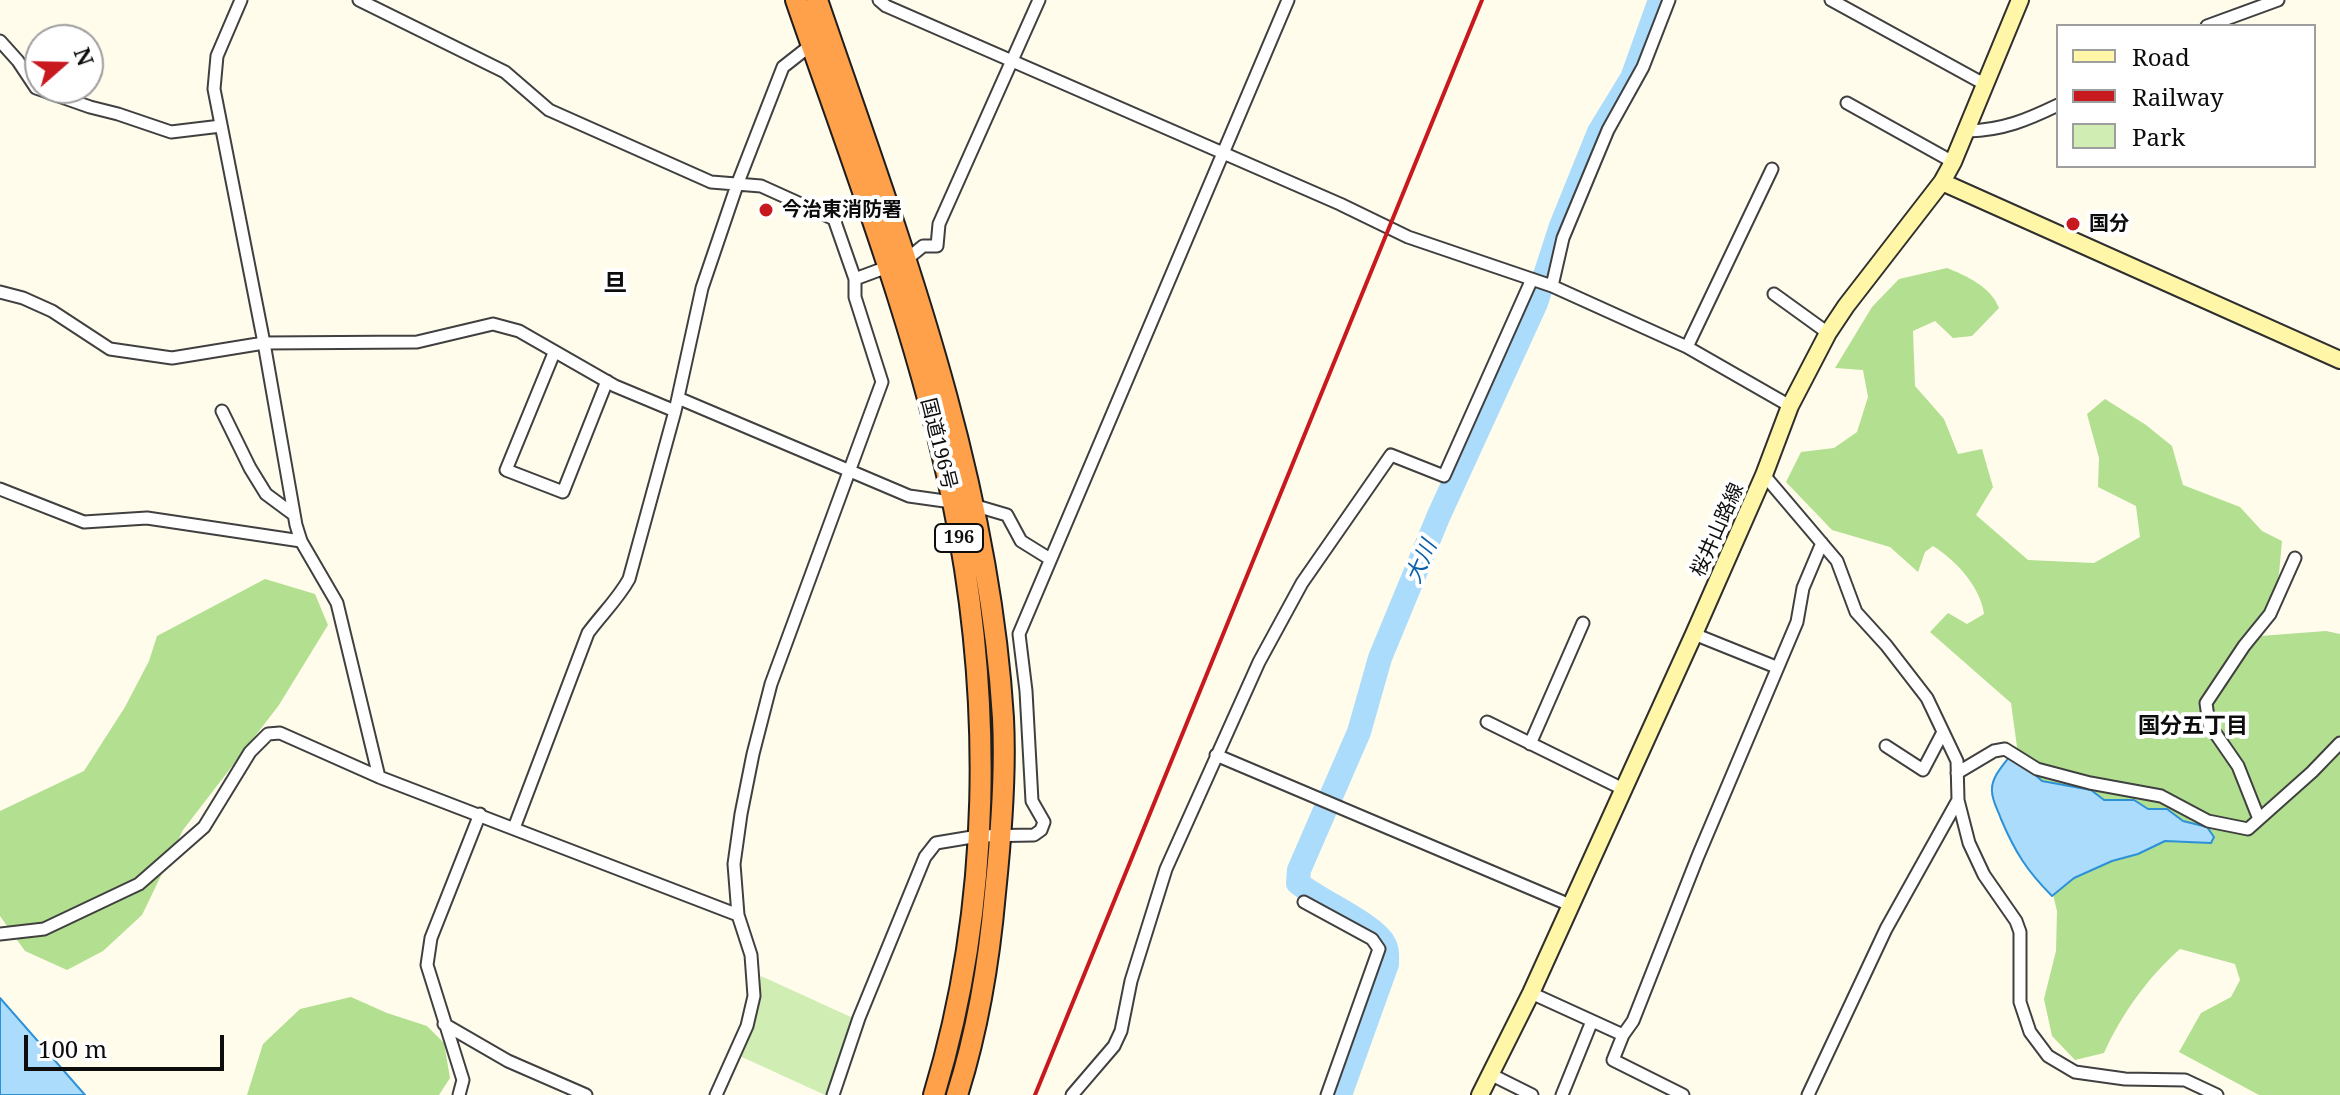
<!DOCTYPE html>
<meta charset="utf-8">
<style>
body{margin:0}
#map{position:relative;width:2340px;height:1095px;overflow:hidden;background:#fffcec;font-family:"Noto Serif",serif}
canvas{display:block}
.legend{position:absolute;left:2056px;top:24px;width:260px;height:144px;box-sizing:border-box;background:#fff;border:2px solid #9e9e9e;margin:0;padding:10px 14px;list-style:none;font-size:24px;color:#0d0d0d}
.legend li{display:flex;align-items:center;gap:16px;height:40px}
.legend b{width:40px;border:2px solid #9e9e9e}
.north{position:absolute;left:24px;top:24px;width:80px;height:80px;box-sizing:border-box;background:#fff;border:2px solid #9e9e9e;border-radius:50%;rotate:70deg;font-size:22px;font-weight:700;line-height:32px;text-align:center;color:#0d0d0d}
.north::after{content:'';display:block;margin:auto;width:28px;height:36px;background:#c8191f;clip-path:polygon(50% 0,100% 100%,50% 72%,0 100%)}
.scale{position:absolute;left:24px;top:1035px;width:200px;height:36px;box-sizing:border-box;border:4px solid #0d0d0d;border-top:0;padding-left:10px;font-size:24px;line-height:28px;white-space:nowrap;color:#0d0d0d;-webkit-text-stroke:6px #fff;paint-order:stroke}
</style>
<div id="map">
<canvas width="2340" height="1095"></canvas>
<ul class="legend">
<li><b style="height:10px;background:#fff7a7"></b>Road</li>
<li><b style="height:10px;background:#c8191f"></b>Railway</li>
<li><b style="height:22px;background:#d0edb3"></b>Park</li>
</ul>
<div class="north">N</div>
<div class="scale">100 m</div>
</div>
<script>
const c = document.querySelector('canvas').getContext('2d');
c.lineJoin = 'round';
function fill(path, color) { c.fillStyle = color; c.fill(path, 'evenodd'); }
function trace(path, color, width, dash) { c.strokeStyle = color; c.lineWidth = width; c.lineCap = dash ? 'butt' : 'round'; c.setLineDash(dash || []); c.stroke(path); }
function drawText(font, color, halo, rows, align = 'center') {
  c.font = font + ' "Noto Serif","Noto Sans JP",serif'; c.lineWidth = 8; c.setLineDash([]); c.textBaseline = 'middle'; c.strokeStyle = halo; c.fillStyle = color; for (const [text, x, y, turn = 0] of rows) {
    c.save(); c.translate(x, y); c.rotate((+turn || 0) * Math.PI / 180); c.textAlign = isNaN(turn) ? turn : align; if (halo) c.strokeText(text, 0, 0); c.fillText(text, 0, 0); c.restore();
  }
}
fill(new Path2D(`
 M761,976l92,42 -28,77 -92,-42 24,-52z`), '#d0edb3');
fill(new Path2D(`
 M1947,268c20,8 44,19 52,40l-27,28 -19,2 -18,-17 -22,10 2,55 29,33 14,35 24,-5 11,38 -17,28 52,45 66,3 46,-26 -4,-31 -38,-19 1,-29 -12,-44 18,-15 41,26 26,21 11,39 57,22 22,24 20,10 -3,33 -19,62 66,-5 14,3v461h-81l-80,-43 22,-39 30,-16 9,-17 -5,-16 -55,-15c-32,28 -59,66 -76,104l-29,7 -23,-24 -8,-37 12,-48 1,-40 -40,-164 -6,-44 -81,-71 18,-19 19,11 17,-10c-3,-26 -28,-54 -51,-68l-8,6 -7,20 -28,-25 -58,-17 -46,-48 15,-30 33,-4 23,-16 11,-35 -5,-27 -28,-2 37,-61 27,-28z
 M265,579l50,15 13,31 -49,80 -96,125 -41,85 -39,36 -36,19 -42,-19 -25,-35v-105l84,-40 41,-64 24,-46 8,-25z
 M351,997l36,16 40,13 17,17 6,35 -11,17h-192l16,-51 37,-35z`), '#b2df90');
const water = new Path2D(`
 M2009,757l12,5 21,19 49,9 13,10h30l14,9h19l16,12 24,6 7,10 -3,6 -46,-2 -27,13 -26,7 -38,17 -22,18c-25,-25 -37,-44 -51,-77 -3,-9 -10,-20 -9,-30 0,-12 10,-22 17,-32z
 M0,998l85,97h-85z`);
fill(water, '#acdcfb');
trace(water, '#2d91d8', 2);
trace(new Path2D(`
 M1340,1095l47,-131c0,-6 1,-13 -2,-19 -10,-21 -66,-44 -87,-62l1,-13 60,-138 21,-74 59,-143 97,-212 25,-77 38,-94 33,-54 28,-78`), '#acdcfb', 24);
const street = new Path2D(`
 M241,0l-24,56 -3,33 50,254 32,182 5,16 36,62 42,174
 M359,0l146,72 44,38 162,72 50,4 73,33 21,60 51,-19 17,-14h14l2,-22 100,-224
 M879,0l7,6 454,198 68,33 144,49 135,61 103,59
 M1831,0l155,85
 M2207,26l71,-26
 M0,41l18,20 18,27 54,19 28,7 53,18 50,-6
 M1847,103l106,59
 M1968,131c35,-1 59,-11 90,-26
 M1552,286l11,-48 45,-108 35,-63 26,-67
 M0,292l23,6 29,13 58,38 62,9 92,-15 153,-1 76,-18 26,7 96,55 60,25
 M1774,294l54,39
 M1687,347l85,-178
 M554,353l-48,117 57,22 44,-111
 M678,398l231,98 64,9 34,10 14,26 29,18
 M222,411l28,57 16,26 27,20
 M1764,475l73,86 19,51 30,33 41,53 30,63 1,39 11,43 15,32 32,46 4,11v70l10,30 18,24 27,16 50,7 60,1 32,15
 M0,489l84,33 63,-4 154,23
 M1694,634l82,33
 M1487,722l136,67
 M1530,744l53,-121
 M1886,746l37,24 20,-38
 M1216,755l354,150
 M1957,773l37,-22 11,-2 32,20 53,14 71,13 47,25 40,8 64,-57 28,-29
 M2259,819l-21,-53 -29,-42 -3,-21 38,-57 26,-32 25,-56
 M514,828l74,-195c14,-19 30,-34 41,-54l46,-168 27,-123 35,-103 46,-118 28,-22
 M1304,902l68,37 7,10 -52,146
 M0,934l44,-5 95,-45 65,-57 46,-75 18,-18 12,-1 99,44 359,138
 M1531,993l92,42 -10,25 70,35
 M444,1024l64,37 78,34
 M1623,1035l10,-14 65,-165 99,-234 6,-34 19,-45
 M1490,1074l42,21
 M459,1095l4,-15 -36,-115 4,-27 49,-124
 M716,1095l31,-69 7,-30 -3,-41 -13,-40 -4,-51 7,-50 12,-60 18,-70 111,-302 -27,-85v-18
 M833,1095l26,-77 66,-161 11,-14 42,-7 56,-1 7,-5 3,-8 -12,-21 -6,-110 -7,-57 269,-634
 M1072,1095l42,-49 7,-15 10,-50 35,-112 93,-207 43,-79 89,-128 53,21 88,-197
 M1562,1095l30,-74
 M1808,1095l78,-166 72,-129`);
const secondary = new Path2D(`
 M1942,182l398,178
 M1480,1095l51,-102 163,-359 70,-159 26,-69 38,-73 18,-27 96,-124 11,-20 67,-162`);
const highway = new Path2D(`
 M796,0c57,165 121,330 157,502 40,195 39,402 -19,593
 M817,0c80,234 171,469 186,718 3,58 -2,118 -8,175 -6,69 -17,136 -38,202`);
trace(street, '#404040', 15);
trace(secondary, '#2f2f2f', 20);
trace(highway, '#1e1e1e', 24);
trace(street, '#fff', 11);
trace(secondary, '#fff7a7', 16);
trace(highway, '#ffa04a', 20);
trace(new Path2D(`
 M1035,1095l447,-1095`), '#c8191f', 4);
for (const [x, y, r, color] of [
 [766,210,8,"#c8191f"],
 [2073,224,8,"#c8191f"]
]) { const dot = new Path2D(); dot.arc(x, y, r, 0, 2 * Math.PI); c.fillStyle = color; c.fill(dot); trace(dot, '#fff', 3); }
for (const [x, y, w] of [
 [959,538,48]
]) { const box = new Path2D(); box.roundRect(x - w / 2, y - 14, w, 28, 6); c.fillStyle = '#fff'; c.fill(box); trace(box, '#0d0d0d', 2); }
drawText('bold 18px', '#0d0d0d', null, [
 ["196",959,538]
]);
drawText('bold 20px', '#0d0d0d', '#fff', [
 ["今治東消防署",782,210],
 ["国分",2089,224]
], 'left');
drawText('20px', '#0d0d0d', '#fff', [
 ["国道196号",938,444,76],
 ["桜井山路線",1718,530,-66]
]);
drawText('italic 22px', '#0c61a9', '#fff', [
 ["大川",1422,562,-66]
]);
drawText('bold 22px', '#0d0d0d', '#fff', [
 ["国分五丁目",2193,727]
]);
drawText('bold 24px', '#0d0d0d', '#fff', [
 ["旦",615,284]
]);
</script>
